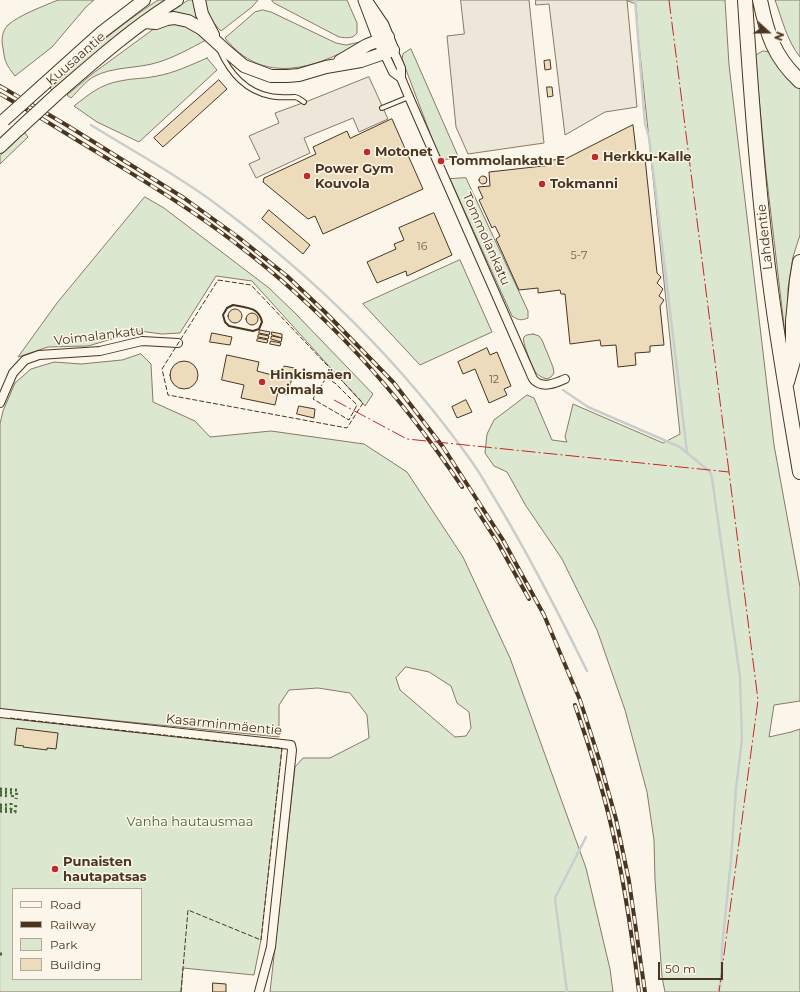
<!DOCTYPE html>
<meta charset="utf-8">
<style>
body{margin:0}
#map{position:relative;width:800px;height:992px;overflow:hidden;background:#fbf6e9;font-family:Montserrat,sans-serif}
canvas{display:block}
.legend{position:absolute;left:12px;top:888px;width:130px;height:92px;box-sizing:border-box;background:#fbf6e9;border:1px solid #b4a999;margin:0;padding:5px 7px;list-style:none;font-size:12px;color:#4a3520}
.legend li{display:flex;align-items:center;gap:8px;height:20px}
.legend b{width:20px;border:1px solid #b4a999}
.north{position:absolute;left:748px;top:12px;width:40px;height:40px;-webkit-text-stroke:3px #fbf6e9;paint-order:stroke;rotate:111deg;font-size:11px;font-weight:700;line-height:16px;text-align:center;color:#4a3520}
.north::after{content:'';display:block;margin:auto;width:14px;height:18px;background:#4a3520;clip-path:polygon(50% 0,100% 100%,50% 72%,0 100%)}
.scale{position:absolute;left:658px;top:962px;width:65px;height:18px;box-sizing:border-box;border:2px solid #4a3520;border-top:0;padding-left:5px;font-size:12px;line-height:14px;white-space:nowrap;color:#4a3520;-webkit-text-stroke:3px #fbf6e9;paint-order:stroke}
</style>
<div id="map">
<canvas width="800" height="992"></canvas>
<ul class="legend">
<li><b style="height:5px;background:#fbf6e9"></b>Road</li>
<li><b style="height:5px;background:#4a3520"></b>Railway</li>
<li><b style="height:11px;background:#dce7d0"></b>Park</li>
<li><b style="height:11px;background:#ecdcbc"></b>Building</li>
</ul>
<div class="north">N</div>
<div class="scale">50 m</div>
</div>
<script>
const c = document.querySelector('canvas').getContext('2d');
c.lineJoin = 'round';
function fill(path, color) { c.fillStyle = color; c.fill(path, 'evenodd'); }
function trace(path, color, width, dash) { c.strokeStyle = color; c.lineWidth = width; c.lineCap = dash ? 'butt' : 'round'; c.setLineDash(dash || []); c.stroke(path); }
function drawText(font, color, halo, rows, align = 'center') {
  c.font = font + ' Montserrat,sans-serif'; c.lineWidth = 3; c.setLineDash([]); c.textBaseline = 'middle'; c.strokeStyle = halo; c.fillStyle = color; for (const [text, x, y, turn = 0] of rows) {
    c.save(); c.translate(x, y); c.rotate((+turn || 0) * Math.PI / 180); c.textAlign = isNaN(turn) ? turn : align; if (halo) c.strokeText(text, 0, 0); c.fillText(text, 0, 0); c.restore();
  }
}
const green = new Path2D(`
 M58,0h36l-8,7 -34,40 -37,29c-9,-12 -10,-13 -12,-28 -2,-8 -1,-17 5,-23 11,-10 36,-19 50,-25z
 M158,0h8l-47,33 -67,57 -2,-2c33,-32 68,-62 108,-88z
 M189,0h6l6,21 -29,-8 -1,-2z
 M205,0h53l-6,7 -31,24c-10,-10 -14,-18 -16,-31z
 M272,0h75l10,23v10c-4,6 -11,5 -18,4l-65,-34z
 M628,0h97l4,65 45,380 26,142v114l-26,4 -5,32 22,-5 9,-3v263h-135l-3,-15 -7,-97 -1,-40 -7,-48 -22,-82 -28,-80 -35,-71 -36,-53 -19,-34 -13,-6 -9,-13 2,-19 7,-14 33,-25 7,3 18,42 15,2 -2,-5 8,-33 90,39 17,-9 -42,-399 -2,-31 -8,-3z
 M775,0h25v57c-13,-16 -18,-38 -25,-57z
 M263,10l8,2 65,31 10,2 14,-3v1c-46,26 -97,43 -135,-5l30,-26z
 M166,23l23,2 17,15c-15,8 -31,17 -47,22 -21,7 -46,4 -66,15 -8,5 -15,14 -22,21l-4,-3 25,-21 63,-46z
 M411,49l47,107c-8,3 -11,5 -19,1l-37,-98 1,-5z
 M763,51l6,1 21,29 10,8v146l-7,22 -5,31 -1,63 -21,-179 -11,-116z
 M207,58l10,12 -78,72 -42,-20 -23,-16c14,-11 27,-22 46,-25 12,-3 25,-2 37,-5 17,-3 34,-11 50,-18z
 M25,133l3,4 -28,27v-8z
 M466,178l62,133v7c-7,3 -10,2 -16,-2l-62,-137z
 M145,197l19,11 105,80 26,25 78,81 -8,12 -113,-125 -36,-5 -36,57 -18,1 -23,-3 -51,15 -40,1 -30,10 39,-54z
 M460,260l32,72 -72,33 -57,-61z
 M533,334l6,2 3,4 11,27 1,6 -3,4 -4,2c-4,-1 -8,-3 -11,-6 -3,-4 -15,-33 -12,-36 2,-3 6,-2 9,-3z
 M141,354l10,10 2,38 42,19 15,16 61,-6 93,13 43,28 56,85 47,101 76,210 24,101 3,23h-343l25,-225 8,-9h27l39,-20 -2,-23 -17,-22 -32,-5 -29,2 -10,15v32l-279,-28v-285l3,-13 12,-28 16,-14 23,-7 27,2 41,-4zM406,667l23,5 22,14 6,17 12,9 2,16 -5,8 -11,1 -55,-47 -4,-12z
 M0,717l282,31 -21,192 -7,35 -71,-7 -2,24h-181zM13,889h128v90h-128z`);
fill(green, '#dce7d0');
trace(green, '#887966', 1);
const parking = new Path2D(`
 M461,0h68l15,143 -76,11 -12,-27 -9,-91 17,-2z
 M536,0h91l10,107 -32,5 -40,23 -16,-131 -13,1z
 M369,77l19,42 -29,13 -6,-14 -49,20 6,15 -54,25 -7,-14 11,-5 -11,-23 30,-13 -4,-10 33,-12z`);
fill(parking, '#ede7d9');
trace(parking, '#887966', 1);
trace(new Path2D(`
 M635,0l10,124 4,13 38,315
 M91,125c40,25 83,48 121,76 99,73 189,161 260,261 10,14 18,29 26,42 33,55 61,110 89,167
 M563,390l25,17 92,40 30,25 2,6 28,199 2,62 -6,49 -5,72 -9,87 -1,34 -3,11
 M567,992l-12,-94 31,-61`), '#c9cecd', 2.5);
const building = new Path2D(`
 M550,60l1,9 -6,1 -1,-9z
 M219,80l8,9 -64,58 -9,-9z
 M547,87h5l1,9 -5,1z
 M392,119l31,70 -100,45 -8,-18 -7,3 -45,-37 1,-4 52,-24 -3,-7 34,-16 3,7z
 M633,125l4,34 8,-1 12,115 4,4 -4,6 6,6 -4,7 5,4 -4,6 4,39 -14,1v6l-15,1 1,12 -18,2 -2,-22 -15,1 -1,-6 -30,4 -5,-50h-4l-1,-4 -22,3v-5l-19,2 -23,-51 4,-3 -5,-10 -3,2 -13,-28 4,-2 -5,-11 12,-1 -1,-14 63,-7v-5l13,-1z
 M479 180a4 4 0 1 1 8 0a4 4 0 1 1-8 0Z
 M269,210l41,35 -7,9 -41,-35z
 M434,213l18,42 -45,21 -1,-5 -29,12 -10,-21 29,-13 -2,-5 10,-4 -5,-12z
 M228 316a7 7 0 1 1 14 0a7 7 0 1 1-14 0Z
 M246 319a6 6 0 1 1 12 0a6 6 0 1 1-12 0Z
 M260,330l10,2 -1,3 -10,-2z
 M272,332l10,2v4l-10,-3z
 M212,333l20,4 -2,8 -20,-3z
 M259,334l10,2 -1,3 -10,-2z
 M272,336l10,2 -1,4 -10,-3z
 M258,338l10,2 -1,3 -10,-2z
 M271,341l10,2 -1,3 -10,-2z
 M487,348l3,7 7,-3 14,34 -7,3 3,6 -18,8 -14,-34 -12,5 -5,-12z
 M227,355l32,7 -2,9 15,4 1,-4 9,2 2,-7 10,2 -6,27 -10,-3 -3,13 -34,-7 3,-13 -22,-5z
 M170 375a14 14 0 1 1 28 0a14 14 0 1 1-28 0Z
 M466,400l6,12 -15,6 -5,-11z
 M299,406l16,3 -1,9 -17,-4z
 M17,728l41,5 -2,16 -9,-1v2l-24,-3 1,-1 -9,-1z
 M213,983l13,1v8h-13z`);
fill(building, '#ecdcbc');
trace(building, '#4a3520', 1);
const lane = new Path2D(`
 M219,49c10,23 26,42 51,47 8,2 16,1 25,1l3,1 6,4
 M382,108l27,-11`);
const street = new Path2D(`
 M393,50l8,18v10l8,19 121,275c1,2 2,6 4,8 9,9 22,3 31,-1
 M384,53l9,19 8,6
 M0,403l13,-30 12,-13 14,-5 61,-4 42,-10 36,2
 M0,713l291,32 1,5 -21,197 -12,45`);
const secondary = new Path2D(`
 M364,0l20,53
 M368,3l15,22 10,25`);
const primary = new Path2D(`
 M199,0l3,14 11,21
 M144,22l12,1 11,-4 7,-1 14,3 14,8 22,20 20,17 27,10h16l12,-1 27,-8 35,-6 32,-11
 M340,61l27,-16 21,-8
 M42,86l60,-54 42,-32
 M57,94c38,-33 76,-67 120,-94
 M0,147l19,-18`);
const highway = new Path2D(`
 M745,0c6,97 13,194 26,290 8,61 19,122 29,182
 M760,0c7,34 14,57 40,81
 M787,382l6,-21v-40l4,-41 3,-18`);
trace(lane, '#4a3520', 6);
trace(street, '#4a3520', 10);
trace(secondary, '#4a3520', 13);
trace(primary, '#4a3520', 14);
trace(highway, '#4a3520', 16);
trace(lane, '#fbf6e9', 4);
trace(street, '#fbf6e9', 8);
trace(secondary, '#fbf6e9', 11);
trace(primary, '#fbf6e9', 12);
trace(highway, '#fbf6e9', 14);
const rail = new Path2D(`
 M0,86l68,40 116,72 54,39 49,39 38,36 69,71 49,64 60,93 41,75 36,85 20,62 16,57 13,62 16,111
 M0,94c32,18 63,38 95,57 47,29 95,57 139,91 90,68 166,152 228,245
 M476,509l22,34 31,56
 M575,705c13,38 26,77 35,116 14,56 22,114 29,171`);
trace(rail, '#4a3520', 4);
trace(rail, '#fbf6e9', 2.5, [8]);
const primaryBridge = new Path2D(`
 M4,120l38,-34
 M19,129l38,-35`);
trace(primaryBridge, '#4a3520', 14, []);
trace(primaryBridge, '#fbf6e9', 12);
trace(new Path2D(`
 M0,789l17,1 -1,9
 M0,792l13,1 -1,6
 M0,795l8,1v2
 M0,805h7v-3
 M0,808l11,1v-7
 M0,811l15,1 1,-9
 M0,954h3`), '#436837', 3, [2, 3]);
trace(new Path2D(`
 M218,280l33,5 112,118 -16,25 -179,-33 -6,-26z
 M326,378l9,5 22,22 -8,15 -36,-21z
 M10,718l272,30 -21,192 -73,-30 -7,82`), '#4a3520', 1, [5, 2]);
trace(new Path2D(`
 M233,305c14,3 26,2 29,17l-3,7 -6,2 -24,-5 -4,-4 -2,-7 4,-7z`), '#4a3520', 2);
trace(new Path2D(`
 M669,0l60,472
 M334,400l73,39 322,33 29,228 -39,292`), '#c62828', 1, [14, 3, 2, 3]);
for (const [x, y, r, color] of [
 [367,152,4,"#c62828"],
 [595,157,4,"#c62828"],
 [441,161,4,"#c62828"],
 [307,176,4,"#c62828"],
 [542,184,4,"#c62828"],
 [262,382,4,"#c62828"],
 [55,869,4,"#c62828"]
]) { const dot = new Path2D(); dot.arc(x, y, r, 0, 2 * Math.PI); c.fillStyle = color; c.fill(dot); trace(dot, '#fbf6e9', 1.5); }
drawText('11px', '#725f47', null, [
 ["16",422,247],
 ["5-7",579,256],
 ["12",494,380]
]);
drawText('13px', '#4a3520', '#fbf6e9', [
 ["Kuusaantie",76,59,-41],
 ["Lahdentie",765,237,-96],
 ["Tommolankatu",486,239,66],
 ["Voimalankatu",99,336,-7],
 ["Kasarminmäentie",224,725,6]
]);
drawText('bold 13px', '#4a3520', '#fbf6e9', [
 ["Motonet",375,152],
 ["Herkku-Kalle",603,157],
 ["Tommolankatu E",449,161],
 ["Power Gym",315,169],
 ["Kouvola",315,184],
 ["Tokmanni",550,184],
 ["Hinkismäen",270,375],
 ["voimala",270,390],
 ["Punaisten",63,862],
 ["hautapatsas",63,877]
], 'left');
drawText('13px', '#436837', '#fbf6e9', [
 ["Vanha hautausmaa",190,822]
]);
</script>
